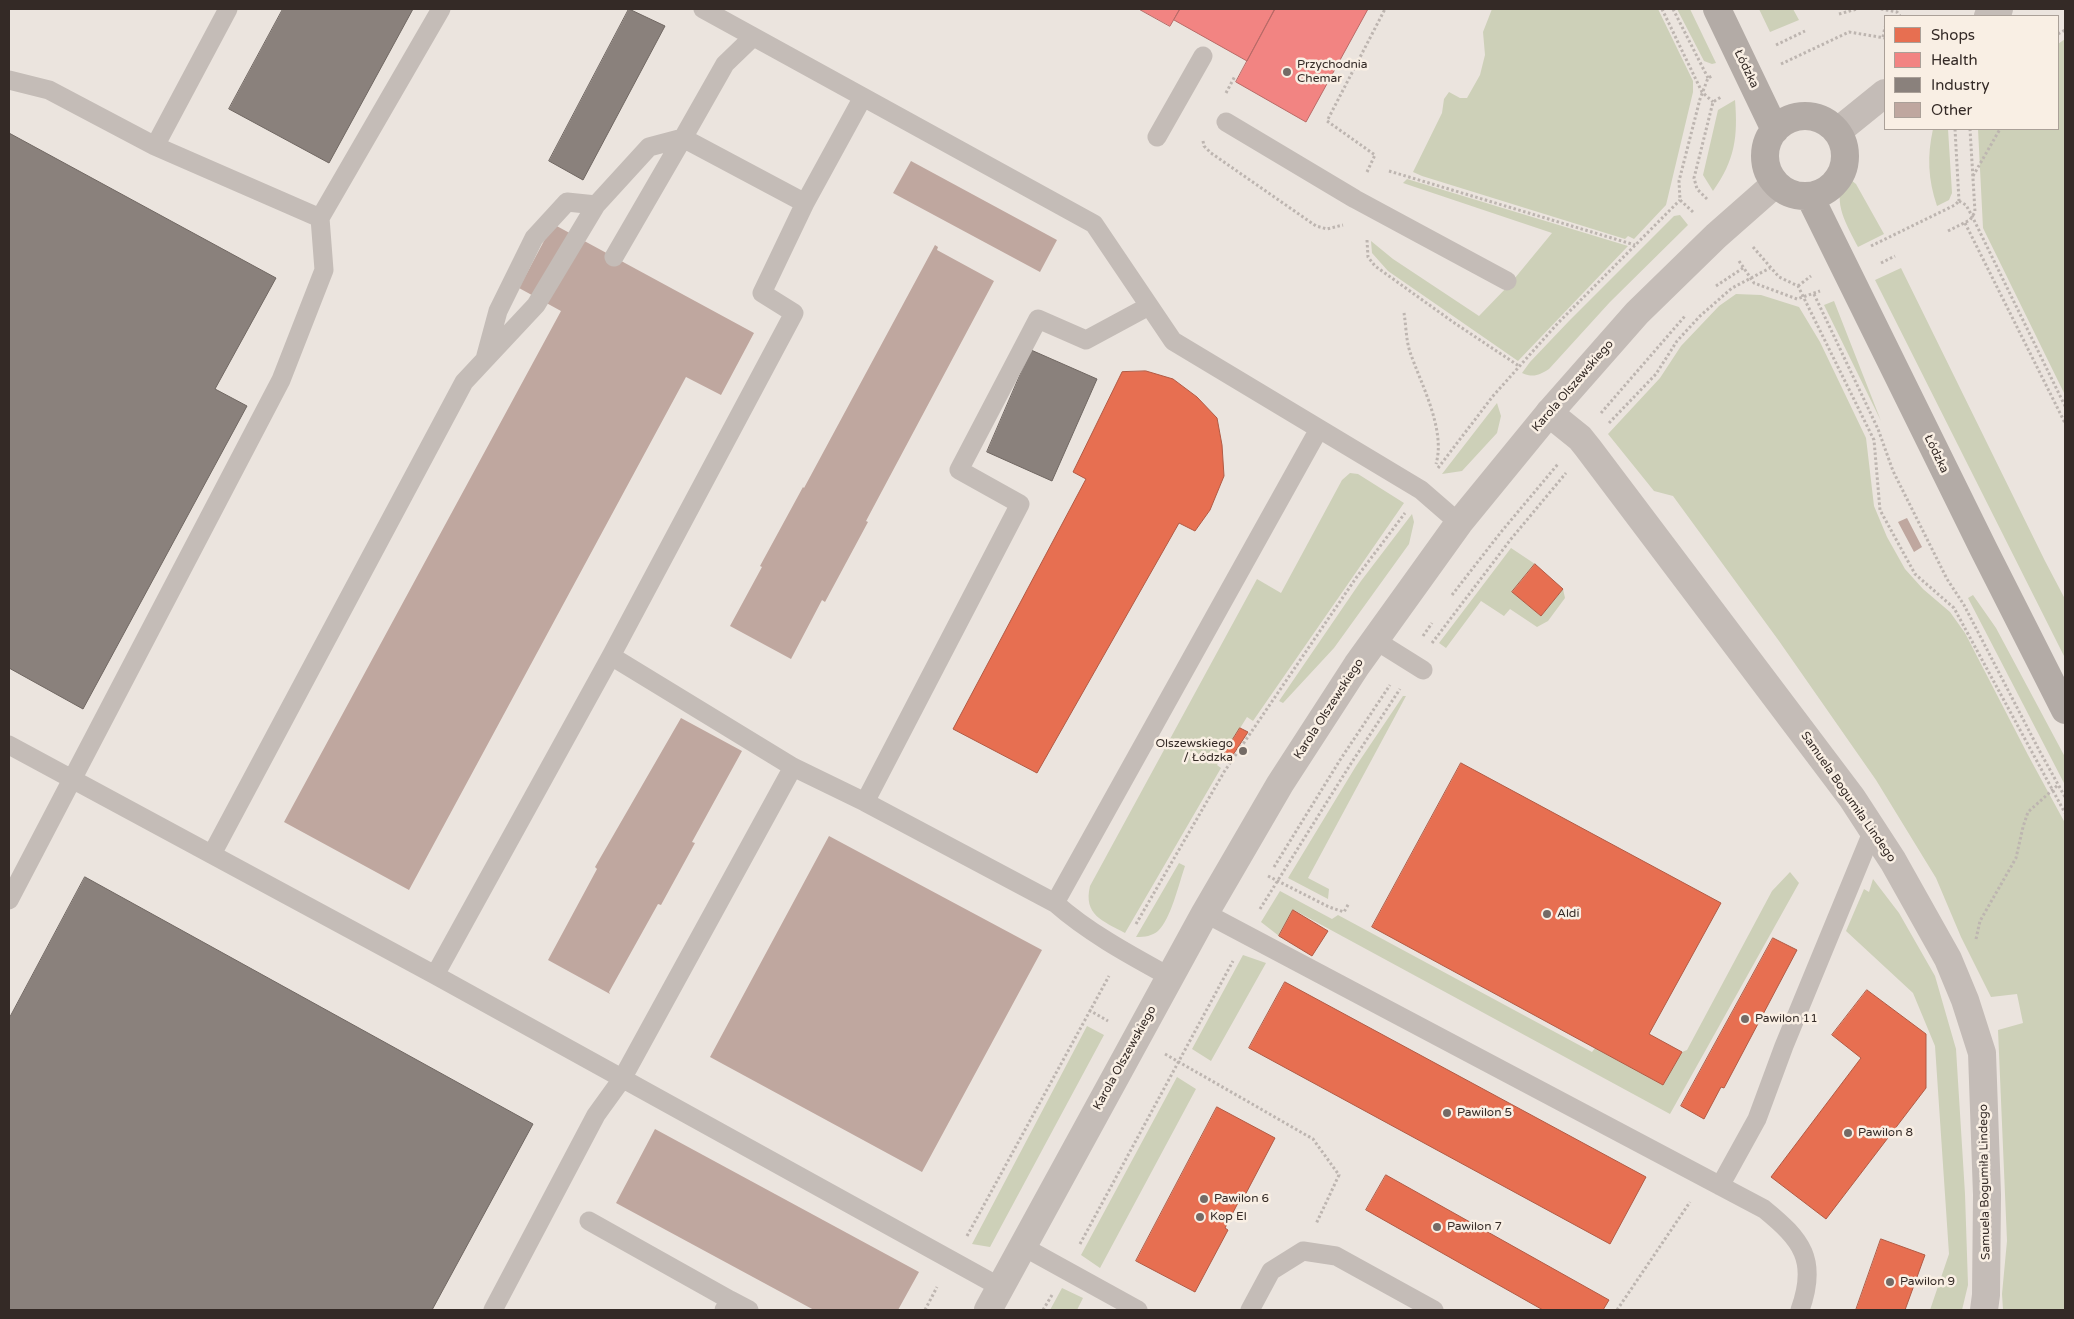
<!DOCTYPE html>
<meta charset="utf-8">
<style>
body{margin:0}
#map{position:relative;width:2074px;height:1319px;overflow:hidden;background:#ebe4de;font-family:"Varela Round",sans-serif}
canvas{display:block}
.frame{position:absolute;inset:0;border:10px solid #342a26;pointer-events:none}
.legend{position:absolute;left:1884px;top:15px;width:175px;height:115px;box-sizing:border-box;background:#f9efe4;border:1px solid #aaa098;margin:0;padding:6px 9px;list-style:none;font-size:15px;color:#342a26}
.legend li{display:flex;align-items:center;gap:10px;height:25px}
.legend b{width:25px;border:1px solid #aaa098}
</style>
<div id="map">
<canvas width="2074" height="1319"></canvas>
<div class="frame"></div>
<ul class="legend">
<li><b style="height:14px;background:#e76f51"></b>Shops</li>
<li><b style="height:14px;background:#f28482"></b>Health</li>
<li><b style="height:14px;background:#8a817c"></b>Industry</li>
<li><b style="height:14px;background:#bfa79f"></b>Other</li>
</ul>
</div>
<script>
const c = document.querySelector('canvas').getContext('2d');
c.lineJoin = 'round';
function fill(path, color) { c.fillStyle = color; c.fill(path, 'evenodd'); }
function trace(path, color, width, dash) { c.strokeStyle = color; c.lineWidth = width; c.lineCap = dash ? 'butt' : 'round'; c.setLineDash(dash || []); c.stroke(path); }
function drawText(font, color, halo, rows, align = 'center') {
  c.font = font + ' "Varela Round",sans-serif'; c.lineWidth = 5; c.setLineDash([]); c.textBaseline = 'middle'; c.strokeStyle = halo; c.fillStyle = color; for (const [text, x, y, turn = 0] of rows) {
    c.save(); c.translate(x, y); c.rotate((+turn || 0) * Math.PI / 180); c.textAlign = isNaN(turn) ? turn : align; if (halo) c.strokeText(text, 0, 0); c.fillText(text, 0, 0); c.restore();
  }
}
fill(new Path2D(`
 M1492,9h166l35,72v11l-27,113 -32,34 -6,-3 -3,3 -203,-63 -9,-4 29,-59 2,-14 5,-7 11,6h7l13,-23 5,-20 -2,-23z
 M1677,9h13l26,54 -4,1 -8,-3z
 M1759,9h34l6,11 -29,12z
 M2065,39v356l-82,-167 -5,-99h80v-85z
 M1735,100c3,37 0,60 -22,91l-10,-16 15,-65z
 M1933,129h15l4,64 -3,7 -12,6c-9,-27 -10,-50 -4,-77z
 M1407,179l221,67 -110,115 -130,-90 -16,-18 -1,-12 22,18 86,57 31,-32 42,-51 -149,-50z
 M1845,180h6l5,4 28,50 -26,13c-10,-20 -27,-46 -13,-67z
 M1680,215l8,10 -78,77 -61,67c-10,6 -15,9 -27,4l8,-11 39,-41 105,-105z
 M1901,268l144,293 20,38v59l-190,-378z
 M1736,294l25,1 38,12 21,35 46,96 8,68 13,31 18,32 18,20 27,23 15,21 63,122 37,68v487h-62l-1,-16 5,-53 -9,-211 25,-7 -6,-29 -26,3 -30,-60 -25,-59 -60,-98 -97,-139 -106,-145 -19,-5 -46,-57 52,-56 21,-32 38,-40z
 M1834,301l47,120 -57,-116z
 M1497,403l4,13 -4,17 -35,38 -20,3z
 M1350,473l8,1 46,29 -151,218 -6,-4 -30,48 4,3 -96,165c-22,-12 -42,-18 -35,-47l167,-307 24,14 61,-113z
 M1412,514l2,8 -5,22 -75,104 -51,55 -4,-2 82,-120z
 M1511,548l24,16 -23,28 29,24 22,-27 2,9 -17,23 -11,6 -27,-18 -6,7 -23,-15 -35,47 -7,-5z
 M1973,595l23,33 69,129v28l-97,-187z
 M1403,696h3l-98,182 21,11 -1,10 -40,-21 68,-112z
 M1179,863l6,3c-6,17 -14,53 -27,65 -6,5 -13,6 -22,6z
 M1790,872l9,11 -129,231 -376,-204 -15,26 -18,-14 19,-31 52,28 6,-4 254,137 3,-4 68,37 19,-33 5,-2 85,-159z
 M1873,879l26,34 36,63 21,73 9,145 3,91 -6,25h-32l19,-56 -14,-208 -22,-53 -67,-62 18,-42 5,3z
 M1243,955l23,8 -55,98 -19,-12z
 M1087,1026l17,9 -114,212 -18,-3z
 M1177,1077l19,12 -96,179 -19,-13z
 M1062,1288l21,10 -6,12h-27z`), '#cdd0b8');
const shops = new Path2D(`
 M1146,371l27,8 24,18 20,21 5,27 2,31 -14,34 -15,21 -16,-8 -142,250 -84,-44 133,-250 -13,-7 49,-100z
 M1535,564l28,25 -22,27 -29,-24z
 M1240,728l8,4 -19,29 -7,-4z
 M1461,763l260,140 -72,131 33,18 -19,33 -291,-158z
 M1293,910l35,21 -16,25 -33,-20z
 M1773,938l24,12 -73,138 -3,-1 -17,32 -23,-13z
 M1285,982l361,195 -36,67 -361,-196z
 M1867,990l59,44v54l-100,131 -55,-42 90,-119 -29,-23z
 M1217,1107l58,31 -32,61h-3l-15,29 3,2 -33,62 -59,-31z
 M1386,1175l223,125 -6,10h-60l-177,-100z
 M1881,1239l44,16 -20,55h-49z`);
fill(shops, '#e76f51');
trace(shops, '#b15a44', 1);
const health = new Path2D(`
 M1139,9h41l-10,17z
 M1180,9h95l-28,52 -73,-41z
 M1275,9h93l-62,113 -70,-40z`);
fill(health, '#f28482');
trace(health, '#b96966', 1);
const industry = new Path2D(`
 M283,9h130l-84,154 -100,-54z
 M629,9l36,17 -82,154 -34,-19z
 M9,133l267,145 -61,111 32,17 -164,303 -74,-41z
 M1031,350l66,29 -45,102 -65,-29z
 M85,877l448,247 -101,186h-423v-291z`);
fill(industry, '#8a817c');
trace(industry, '#706762', 1);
fill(new Path2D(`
 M911,161l146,79 -17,32 -147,-79z
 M553,224l201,109 -33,62 -35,-18 -277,513 -125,-68 277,-511 -42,-23z
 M935,245l3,2 -1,3 57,31 -128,240 2,1 -43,80 -3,-2 -31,59 -61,-33 32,-59 -2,-1 43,-79 1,1z
 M1907,518l15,29 -8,5 -16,-30z
 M681,718l61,33 -50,91 3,1 -34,62 -3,-1 -49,88 1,2 -62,-34 49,-91 -2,-2z
 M829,836l213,114 -120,222 -212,-115z
 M655,1129l264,143 -21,38h-84l-198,-107z`), '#bfa79f');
trace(new Path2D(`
 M1662,9l40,83 11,10
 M1673,9l35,69
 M1881,9l16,3 3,4
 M1839,14l18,-5
 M2058,34l7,-4
 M1883,37l2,-10
 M1776,45l29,-14
 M1781,64l68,-32 36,6
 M1226,93l9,-17
 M1955,129l4,72
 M1203,141l1,5 7,7 105,73 11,3 16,-4
 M1389,171l246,74
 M1367,172l8,-17 -48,-34 58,-112
 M1973,176l27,-47
 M1707,199l-10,-10 -3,-11 19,-76 8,-5
 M1959,201l7,4 6,11 93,190
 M1693,212l-13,-12 -1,-19 21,-82 8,-21 4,-2
 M1965,223l100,200
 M1948,231l22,-11 5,-8 -5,-83
 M1367,240l1,17 7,9 78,56 66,44
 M1871,246l84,-41 4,-4
 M1753,247l26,30 19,9 76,154 6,70 35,64 39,34 111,205
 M1739,261l15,22 43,16 23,-8
 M1881,263l14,-7
 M1716,286l27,-18
 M1798,286l13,-10
 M1814,294l64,135 15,42 54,108 17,26 75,145 26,47
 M1404,313c2,12 2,27 6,39 11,32 36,78 26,112
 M1601,413l84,-97
 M1609,423l47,-49 21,-33 23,-25 32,-28 38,-20
 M1438,468l55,-72 65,-73 122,-123
 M1452,595l49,-63 57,-68
 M1423,636l9,-13
 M1432,643l79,-104 55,-66
 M1274,867l66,-107 50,-75
 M1268,876l61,31 15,5 5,-9
 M1260,909l90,-144 50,-76
 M1136,924l88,-152 132,-194 49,-65
 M1976,939l4,-18 36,-63 7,-31 5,-15 30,-27
 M1089,1010l19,11
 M1165,1054l148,85 26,36 -23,49
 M967,1236l142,-260
 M1080,1244l153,-283
 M925,1310l12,-23
 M1043,1310l9,-15
 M1617,1310l73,-108`), '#bdb5b0', 3, [2.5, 2.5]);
trace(new Path2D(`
 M703,9l391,215 79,117 248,149 38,33
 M9,80l40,10 106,56 165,72
 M1226,122l129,77 152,82
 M1157,137l46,-81
 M155,146l73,-137
 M805,203l58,-106
 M614,257l69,-119
 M485,359l13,-48 36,-73 33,-36 29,3
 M1375,640l48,30
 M611,656l182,111 72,35 190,101c34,30 75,52 115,74
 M9,745l426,230 565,312
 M865,802l155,-298 -61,-34 79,-151 48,21 63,-34
 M212,854l252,-472 72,-77 60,-100 53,-58 34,-9
 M9,900l272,-520 43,-110 -4,-52 121,-209
 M1055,903l264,-474
 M1205,913l559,296c38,31 54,51 36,101
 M435,975l176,-319 183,-343 -32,-20 43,-90 -122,-65 42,-74 28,-27
 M1720,1186l37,-67 27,-73 89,-216
 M589,1221l141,79
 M1022,1246l116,64
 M493,1310l103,-195 26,-36 171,-312
 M724,1310l6,-10 19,10
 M1250,1310l21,-39 32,-20 33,5 98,54`), '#c4bcb7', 19);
trace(new Path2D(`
 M1549,413l31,25 8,10 264,350 41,63 55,98 17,41 17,53 5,142 -1,100 -2,15`), '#c4bcb7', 28);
trace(new Path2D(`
 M1988,16l11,-7
 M1838,131l47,-38
 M988,1310l217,-397 75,-129 77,-119 102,-142 90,-110 88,-100 79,-77 59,-52`), '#c4bcb7', 28);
trace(new Path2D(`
 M1717,9l58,121
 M1765 156a40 40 0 1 1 80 0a40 40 0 1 1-80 0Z
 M1810,197l174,353 81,160`), '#b3aba6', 28);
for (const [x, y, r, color] of [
 [1287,72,5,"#746b66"],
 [1243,751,5,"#746b66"],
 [1547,914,5,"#746b66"],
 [1745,1019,5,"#746b66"],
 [1447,1113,5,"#746b66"],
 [1848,1133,5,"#746b66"],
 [1204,1199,5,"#746b66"],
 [1200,1217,5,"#746b66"],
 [1437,1227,5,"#746b66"],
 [1890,1282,5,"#746b66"]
]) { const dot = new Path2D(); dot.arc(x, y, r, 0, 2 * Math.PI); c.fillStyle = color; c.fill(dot); trace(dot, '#f9efe4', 2); }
drawText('12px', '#342a26', '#f9efe4', [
 ["Przychodnia",1297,65],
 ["Chemar",1297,79],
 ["Olszewskiego",1233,744,"right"],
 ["/ Łódzka",1233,758,"right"],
 ["Aldi",1557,914],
 ["Pawilon 11",1755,1019],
 ["Pawilon 5",1457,1113],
 ["Pawilon 8",1858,1133],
 ["Pawilon 6",1214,1199],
 ["Kop El",1210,1217],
 ["Pawilon 7",1447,1227],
 ["Pawilon 9",1900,1282]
], 'left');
drawText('12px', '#342a26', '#f9efe4', [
 ["Łódzka",1746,69,64],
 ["Karola Olszewskiego",1573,386,-49],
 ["Łódzka",1936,454,64],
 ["Karola Olszewskiego",1329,709,-57],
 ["Samuela Bogumiła Lindego",1848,797,55],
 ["Karola Olszewskiego",1125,1058,-61],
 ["Samuela Bogumiła Lindego",1985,1182,-91]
]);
</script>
